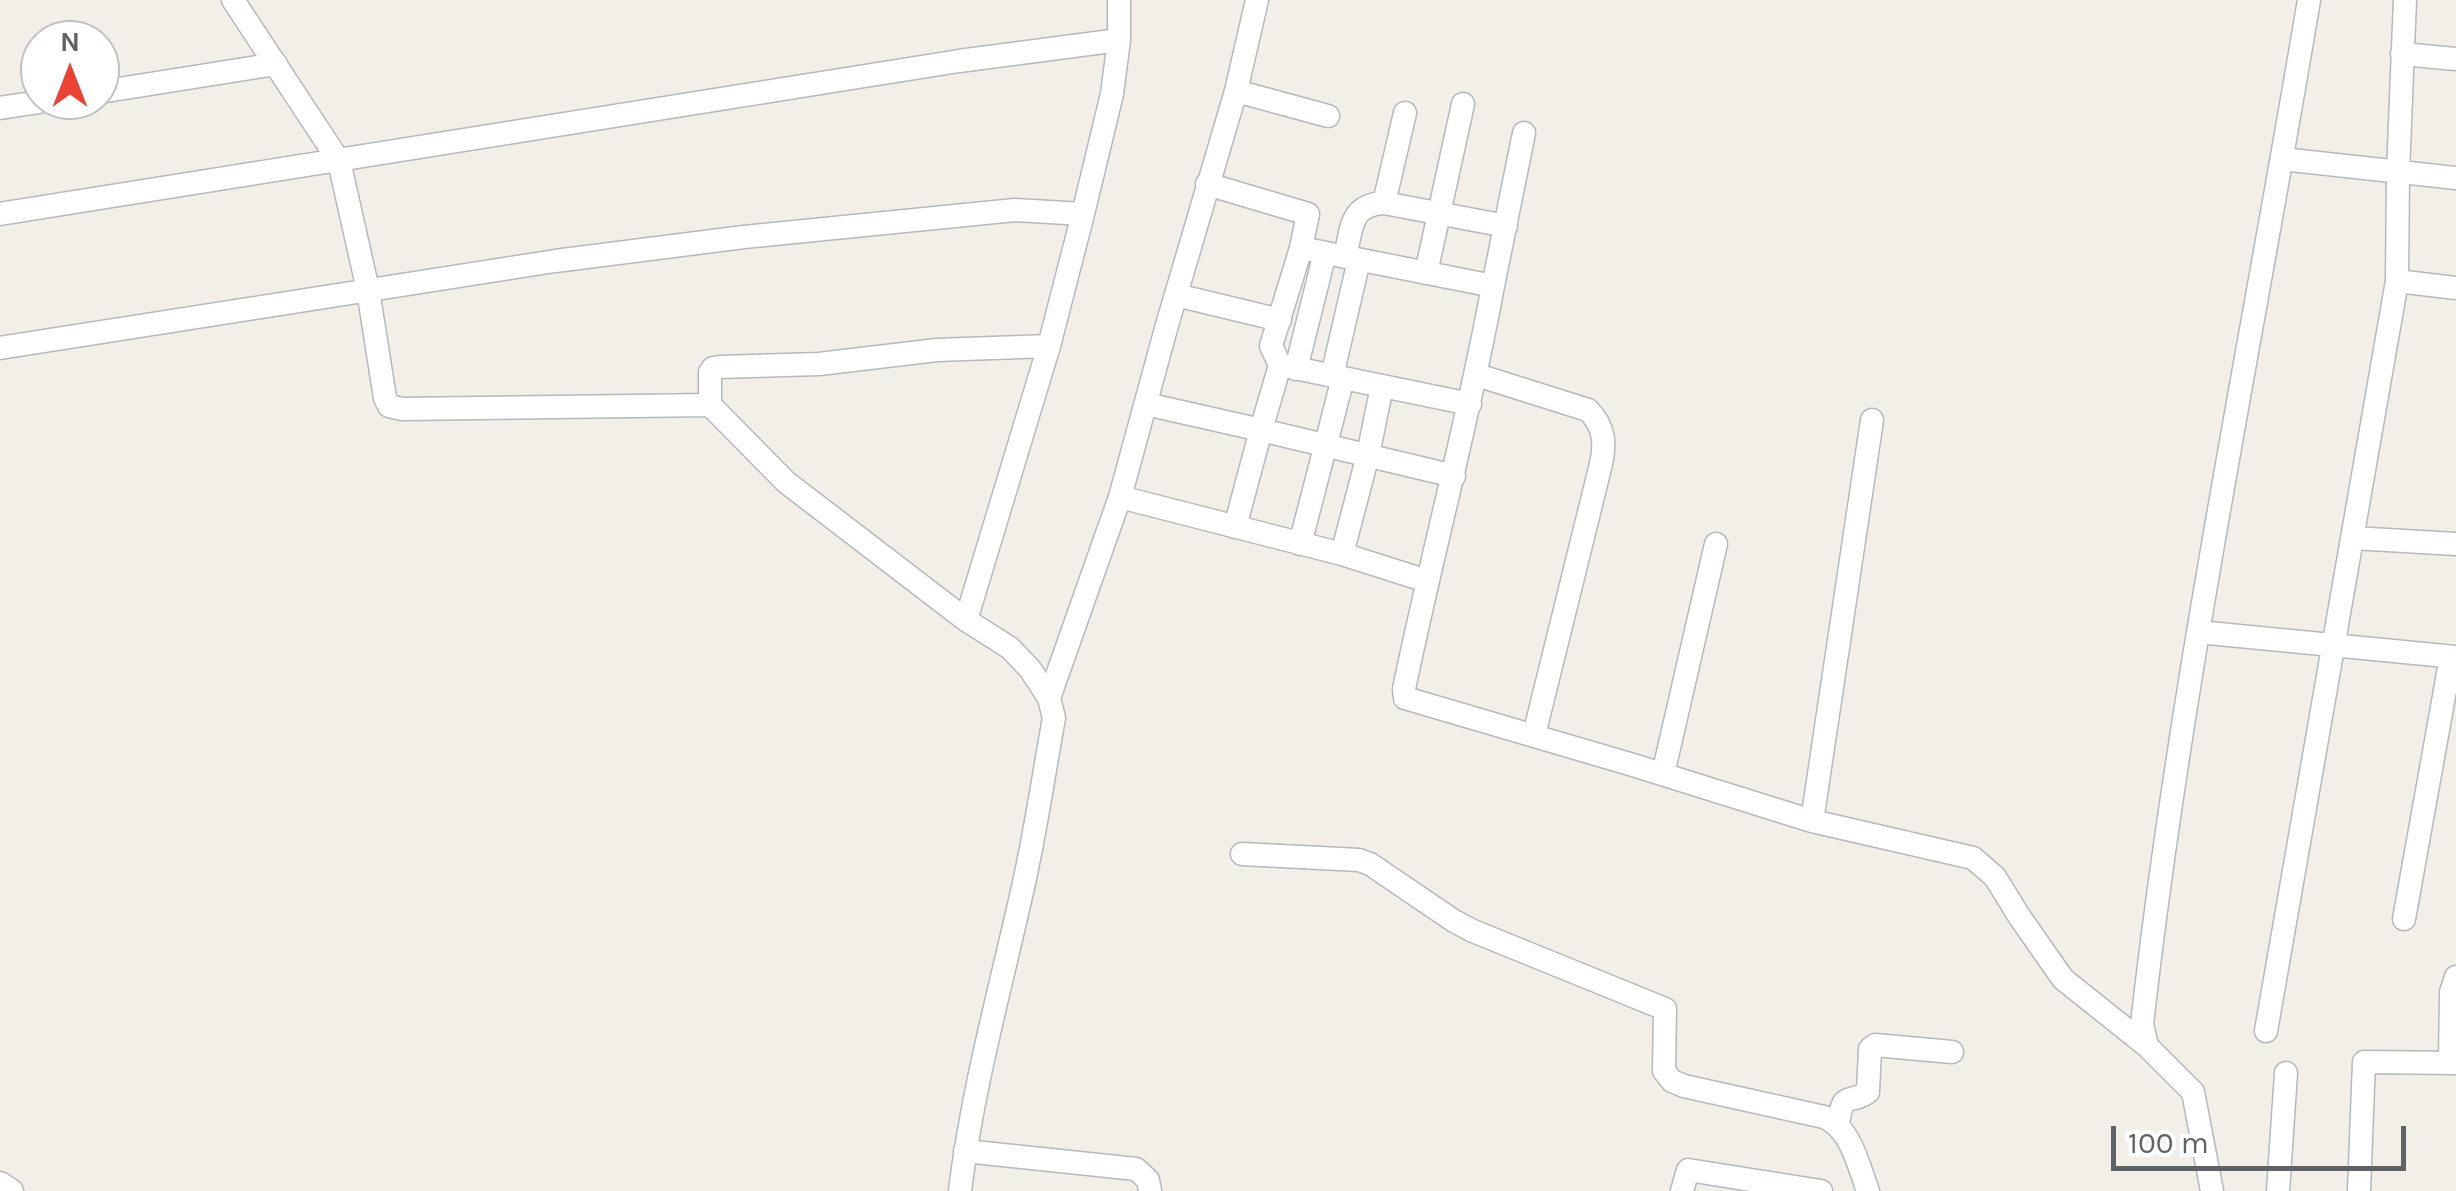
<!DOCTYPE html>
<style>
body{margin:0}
#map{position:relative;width:2456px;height:1191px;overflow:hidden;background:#f1efe8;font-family:Karla,sans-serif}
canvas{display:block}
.north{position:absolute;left:20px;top:20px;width:100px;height:100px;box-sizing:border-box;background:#fff;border:2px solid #bfc1c3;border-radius:50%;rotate:0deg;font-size:28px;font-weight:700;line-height:40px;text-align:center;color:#5f6368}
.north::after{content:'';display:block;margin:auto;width:35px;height:45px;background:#ea4335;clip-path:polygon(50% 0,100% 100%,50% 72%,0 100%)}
.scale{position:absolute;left:2111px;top:1126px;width:295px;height:45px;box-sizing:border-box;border:5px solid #5f6368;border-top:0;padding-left:12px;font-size:30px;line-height:35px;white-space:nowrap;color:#5f6368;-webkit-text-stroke:8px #fff;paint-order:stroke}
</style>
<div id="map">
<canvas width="2456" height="1191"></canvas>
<div class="north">N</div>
<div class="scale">100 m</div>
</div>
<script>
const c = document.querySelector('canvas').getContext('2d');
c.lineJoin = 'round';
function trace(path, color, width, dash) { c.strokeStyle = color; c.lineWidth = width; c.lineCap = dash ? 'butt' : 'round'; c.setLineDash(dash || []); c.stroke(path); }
const minor = new Path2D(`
 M233,0l106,161 29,129 17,108 4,8 13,3 308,-4 76,77 180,138 44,28 20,21 19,29 5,20 -2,11c-10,56 -18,112 -31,167 -22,98 -49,195 -61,295
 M2402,54l54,5
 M1236,91l92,25
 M100,92l176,-28
 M0,108l52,-8
 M1405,113l-21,90 122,23
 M2282,159l174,19
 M1207,184l101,30 -7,34 192,38c-25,136 -61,268 -89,403l1,9 228,67 179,56 161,37 22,19 24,39 44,63 84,67 46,46 19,99
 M0,214l959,-153 160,-21
 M1345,257c7,-28 4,-52 39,-54
 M1426,273l37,-169
 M2397,281l59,7
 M1493,286l31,-153
 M1176,295l104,25
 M0,348l555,-87 189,-24 271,-27 68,4
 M1280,365l-9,-19 30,-98
 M1296,369l29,-116
 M1477,375l111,35c17,17 18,34 12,58l-66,267
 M1332,376l27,-116
 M1146,404l115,26 -26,97
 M710,405v-33l3,-4 6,-1 100,-3 118,-14 112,-4
 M1454,476l-193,-46 19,-65 190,39
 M1120,497l222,57 85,27
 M2353,538l103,6
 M1300,544l43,-166
 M1342,554l26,-99 14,-69
 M966,620l83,-274 34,-132 29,-120 7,-54v-40
 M2198,632l258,25
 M1049,698l71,-201 47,-172 69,-234 21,-91
 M1663,774l53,-230
 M1812,821l60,-401
 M1242,854l117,6 11,4 84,57 19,10 192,78 -1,62 8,10 12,5 140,31c27,11 34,48 44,74
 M2404,919l47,-262
 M2266,1031l131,-750 1,-109 7,-172
 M2147,1046l-5,-22c39,-344 110,-683 167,-1024
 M2450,1062l1,-70 5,-15
 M1838,1123c6,-34 9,-17 30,-31l2,-43 5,-4 77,7
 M965,1151l171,18 12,11 2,11
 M0,1183l12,8
 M1682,1191l6,-21 133,21
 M2278,1191l8,-118
 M2359,1191l5,-129 92,1`);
trace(minor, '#b5b8bc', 25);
trace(minor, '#fff', 22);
</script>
